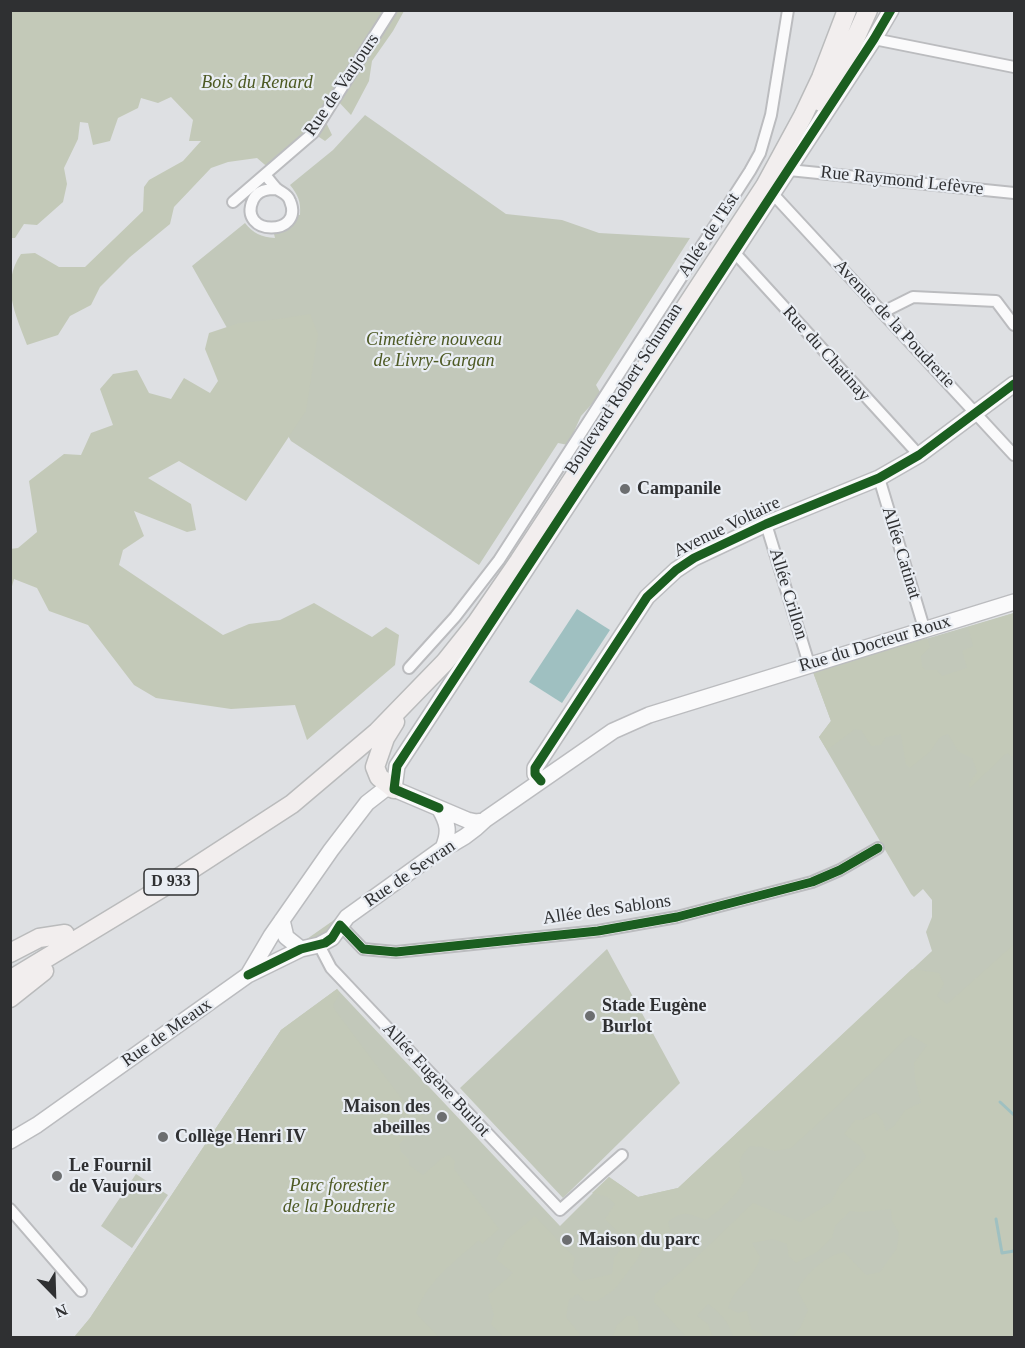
<!DOCTYPE html>
<meta charset="utf-8">
<style>
body{margin:0}
#map{position:relative;width:1025px;height:1348px;overflow:hidden;background:#dee0e3;font-family:"Times New Roman",serif}
canvas{display:block}
.frame{position:absolute;inset:0;border:12px solid #2f3032;pointer-events:none}
.north{position:absolute;left:24px;top:1264px;width:60px;height:60px;-webkit-text-stroke:4px #e9edf3;paint-order:stroke;rotate:157deg;font-size:16px;font-weight:700;line-height:24px;text-align:center;color:#2f3032}
.north::after{content:'';display:block;margin:auto;width:21px;height:27px;background:#2f3032;clip-path:polygon(50% 0,100% 100%,50% 72%,0 100%)}
</style>
<div id="map">
<canvas width="1025" height="1348"></canvas>
<div class="frame"></div>
<div class="north">N</div>
</div>
<script>
const c = document.querySelector('canvas').getContext('2d');
c.lineJoin = 'round';
function fill(path, color) { c.fillStyle = color; c.fill(path, 'evenodd'); }
function trace(path, color, width, dash) { c.strokeStyle = color; c.lineWidth = width; c.lineCap = dash ? 'butt' : 'round'; c.setLineDash(dash || []); c.stroke(path); }
function drawText(font, color, halo, rows, align = 'center') {
  c.font = font + ' "Times New Roman",serif'; c.lineWidth = 4.5; c.setLineDash([]); c.textBaseline = 'middle'; c.strokeStyle = halo; c.fillStyle = color; for (const [text, x, y, turn = 0] of rows) {
    c.save(); c.translate(x, y); c.rotate((+turn || 0) * Math.PI / 180); c.textAlign = isNaN(turn) ? turn : align; if (halo) c.strokeText(text, 0, 0); c.fillText(text, 0, 0); c.restore();
  }
}
fill(new Path2D(`
 M365,115l141,99 56,6 37,13 91,5 -94,147 5,9 -20,22 -13,29 -10,-2 -79,122 -188,-124 -99,-175 53,-43c8,10 16,14 30,15l-1,-4 15,-7 6,-13 5,1c1,-14 -2,-20 -10,-30l43,-35z
 M1014,613v724l-940,1 16,-20 191,-288 56,-41 223,237 49,-49 29,20 40,-9 254,-237 -6,-19 6,-15v-17l-9,-11 -9,8 -3,-3 -92,-157 12,-16 -18,-49z
 M344,913l-17,25 -23,3z
 M607,949l73,134 -117,115 -103,-110z
 M136,1174l32,21 -36,53 -31,-22z`), '#c2c8ba');
fill(new Path2D(`
 M11,11h393l-11,20 -21,30 -3,20 -18,34 -16,-17 -12,18 9,19 -7,6 -12,-8 -42,37 -14,-12 -29,4 -17,6 -37,39 -4,17 -40,33 -30,30 -9,18 -21,11 -12,19 -31,10c-11,-30 -27,-60 -6,-91l14,-1 24,14h26l58,-56 1,-24 5,-7 34,-19 18,-20h-12l4,-21 -22,-23 -13,6 -17,-5 -3,10 -20,10 -8,23 -17,4 -5,-22 -8,-1 -2,17 -14,29 3,16 -4,18 -26,23 -13,-1 -9,14h-4z
 M310,314l8,20 -12,77 -60,90 -67,-40 -31,17 43,26 5,26 -9,2 -53,-21 10,25 -21,14 -4,15 104,70 26,-11 31,-4 34,-17 58,34 14,-10 13,8 -4,30 -88,75 -12,-35 -64,4 -75,-11 -22,-13 -46,-60 -39,-14 -12,-23 -23,-9 -3,11 -1,-41 8,-1 19,-16 -8,-51 35,-27 17,1 10,-22 22,-8 -13,-36 13,-15 24,-4 12,23 22,6 13,-21 26,15 8,-12 -13,-32 4,-16 30,-10 33,-3z
 M1014,613v145l-7,-5 -37,35 -1,-4 8,-12 -5,-14 -14,-7 -10,-17 -8,3 -10,15 -20,16 -4,-4 -5,-30 -15,3 -5,8 -10,1 -10,-16 -6,-1 -28,21 -8,-13 12,-16 -18,-49 114,-34 3,9 -9,9 1,10 3,4h12l5,6 25,-8 -5,-17 11,-5 -5,-19z
 M1014,944v393h-222l9,-11 7,-16 -11,-20c10,-17 28,-34 47,-38l22,23 14,-3 17,-24 2,-15 -7,-12 -1,-12 -30,3 -11,-1 -15,15 -3,12 -15,14 -21,11 -7,-7 -2,-12 -14,-5 -21,4 8,14c-6,24 -25,28 -32,51l10,5 9,-2 4,18 11,5 1,3h-30c-4,-15 -13,-24 -25,-33l-11,12 11,8 5,13 -11,-2 -2,2h-14l-32,-35 1,-8 29,-25 69,-66 47,19 31,-20 9,-17 26,-28 -6,-11 -16,-12 11,-14h7l14,-8 7,9 3,10 8,-5 11,-16 16,-7 -6,-23 -1,-17 13,-18 -17,-10 -78,76 -41,37 -16,3 -12,-4 -13,-1c-13,14 -12,18 -6,35 -8,16 -24,29 -38,39 -19,-6 -21,-11 -38,2l2,9 -24,13 -10,17 -21,28 -18,12h-12l-8,-7 -8,6 -3,17 13,16v4h-76l-12,-13 3,-9 -6,-20 25,-22 -17,-14 11,-20 28,-23 40,42 -3,14 9,9 31,-7 2,-16 9,-12 -3,-12 -15,-15 10,-15 -7,-7 -16,-4 17,-16 29,20 40,-9 234,-219 27,4 5,11 -7,12 10,8z
 M337,989l3,4 -7,12 2,5 73,97 13,4 2,7 -5,7 -19,19 2,8 8,8v5l14,10 19,-17 7,-3 6,6 -1,8 45,60 -17,15 -3,-4c-26,23 -51,40 -63,73l23,24h-365l16,-19 191,-288z
 M627,1316h7l4,6 1,15h-27l5,-12z`), '#c3c9b8');
fill(new Path2D(`
 M577,609l33,21 -48,73 -33,-21z`), '#9fc0c1');
trace(new Path2D(`
 M1000,1102l14,13
 M996,1219l6,34 12,-2`), '#9fc0c1', 3);
const street = new Path2D(`
 M874,39l140,28
 M789,170l225,23
 M265,175c4,4 8,10 12,14 5,4 11,5 13,12 15,36 -53,35 -37,-1 5,-10 14,-11 24,-11
 M772,193l242,262
 M233,202l80,-69 78,-123
 M734,252l185,203
 M883,312l30,-15 83,4 18,24
 M879,478l45,150
 M766,524l43,140
 M409,668l46,-51 44,-57 251,-389 10,-18 11,-38 17,-105
 M340,925l23,24 33,3 202,-21 79,-14 135,-35 28,-12 38,-22
 M319,945l12,23 229,242 62,-55
 M10,1209l71,82`);
const secondary = new Path2D(`
 M541,781l-6,-7v-6l112,-171 29,-27 18,-12 72,-34 113,-46 40,-23 95,-71
 M394,789l3,-23 477,-727 17,-29
 M439,808c9,15 11,24 4,40
 M282,920l4,17 15,12
 M248,975l23,-39 60,-86 36,-47 18,-14h9l73,31 9,2 8,-1
 M10,1141l27,-16 211,-150 53,-26 18,-4 13,-7 15,-21 96,-69c16,-6 31,-17 43,-29l127,-88 36,-16 365,-113`);
const highway = new Path2D(`
 M821,102l29,-52 18,-40
 M394,789l-15,-12 -4,-10 10,-29 10,-16
 M10,953l29,-15 26,-4
 M10,980l165,-100 117,-76 85,-72 68,-70 32,-40 42,-61 246,-375 38,-70 18,-38 26,-68
 M10,998l34,-27`);
trace(street, '#bbbcbf', 14);
trace(secondary, '#bbbcbf', 18);
trace(highway, '#babbbc', 21);
trace(street, '#fafafb', 10);
trace(secondary, '#fafafb', 15);
trace(highway, '#f2eeee', 18);
trace(new Path2D(`
 M541,781l-6,-7v-6l112,-171 29,-27 18,-12 72,-34 113,-46 40,-23 95,-71
 M439,808l-45,-19 3,-23 477,-727 17,-29
 M248,975l53,-26 24,-6 7,-5 8,-13 23,24 33,3 202,-21 79,-14 135,-35 28,-12 38,-22`), '#1b5e20', 9);
for (const [x, y, r, color] of [
 [625,489,6,"#6c6e70"],
 [590,1016,6,"#6c6e70"],
 [442,1117,6,"#6c6e70"],
 [163,1137,6,"#6c6e70"],
 [57,1176,6,"#6c6e70"],
 [567,1240,6,"#6c6e70"]
]) { const dot = new Path2D(); dot.arc(x, y, r, 0, 2 * Math.PI); c.fillStyle = color; c.fill(dot); trace(dot, '#e9edf3', 2); }
for (const [x, y, w] of [
 [171,882,54]
]) { const box = new Path2D(); box.roundRect(x - w / 2, y - 13, w, 26, 4.5); c.fillStyle = '#e9edf3'; c.fill(box); trace(box, '#2f3032', 1.5); }
drawText('bold 16px', '#2f3032', null, [
 ["D 933",171,882]
]);
drawText('italic 18px', '#4d5923', '#e9edf3', [
 ["Bois du Renard",257,83],
 ["Cimetière nouveau",434,340],
 ["de Livry-Gargan",434,361],
 ["Parc forestier",339,1186],
 ["de la Poudrerie",339,1207]
]);
drawText('18px', '#2f3032', '#e9edf3', [
 ["Rue de Vaujours",342,85,-56],
 ["Rue Raymond Lefèvre",902,181,6],
 ["Allée de l'Est",709,235,-57],
 ["Avenue de la Poudrerie",894,324,47],
 ["Rue du Chatinay",826,354,48],
 ["Boulevard Robert Schuman",624,389,-57],
 ["Avenue Voltaire",727,527,-26],
 ["Allée Catinat",901,553,73],
 ["Allée Crillon",788,594,73],
 ["Rue du Docteur Roux",875,644,-17],
 ["Rue de Sevran",410,874,-34],
 ["Allée des Sablons",607,910,-8],
 ["Rue de Meaux",167,1033,-35],
 ["Allée Eugène Burlot",436,1080,47]
]);
drawText('bold 18px', '#2f3032', '#e9edf3', [
 ["Campanile",637,489],
 ["Stade Eugène",602,1006],
 ["Burlot",602,1027],
 ["Maison des",430,1107,"right"],
 ["abeilles",430,1128,"right"],
 ["Collège Henri IV",175,1137],
 ["Le Fournil",69,1166],
 ["de Vaujours",69,1187],
 ["Maison du parc",579,1240]
], 'left');
</script>
